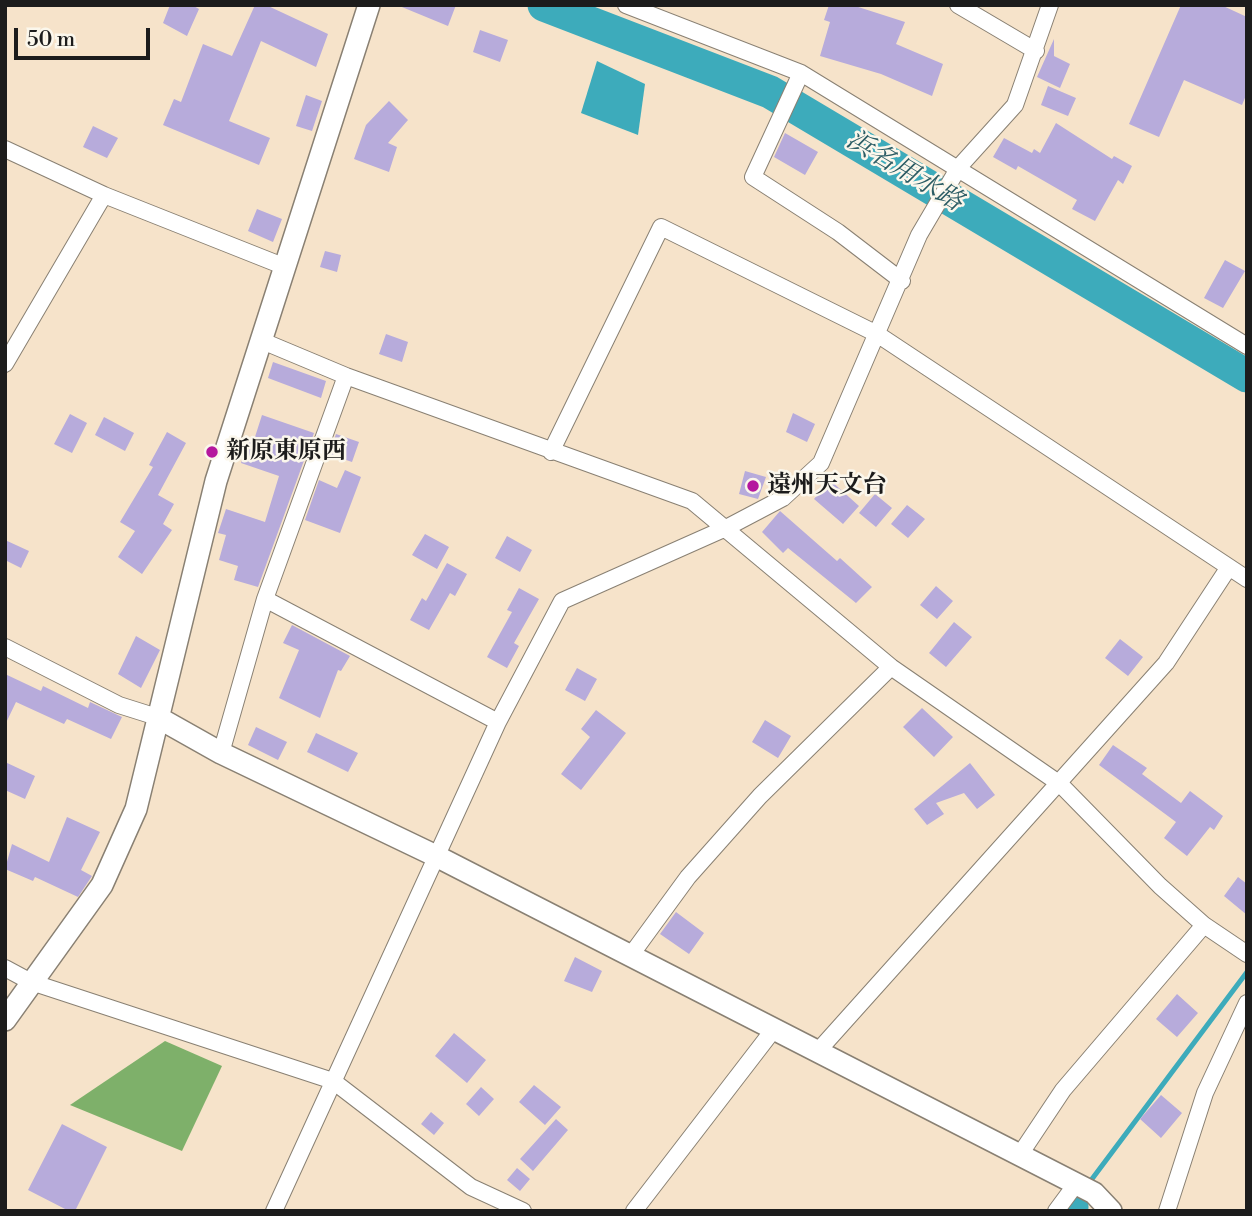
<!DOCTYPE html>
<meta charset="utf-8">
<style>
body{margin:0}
#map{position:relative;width:1252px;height:1216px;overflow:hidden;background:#f6e3ca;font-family:"Libre Bodoni",serif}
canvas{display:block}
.frame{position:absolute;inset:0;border:7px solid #1c1c1c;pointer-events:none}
.scale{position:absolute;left:14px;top:28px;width:136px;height:32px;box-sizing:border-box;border:4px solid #1c1c1c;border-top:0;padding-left:9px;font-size:21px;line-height:24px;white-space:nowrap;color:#1c1c1c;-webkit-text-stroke:5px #fbf7ec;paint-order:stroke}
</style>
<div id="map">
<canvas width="1252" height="1216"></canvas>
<div class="frame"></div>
<div class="scale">50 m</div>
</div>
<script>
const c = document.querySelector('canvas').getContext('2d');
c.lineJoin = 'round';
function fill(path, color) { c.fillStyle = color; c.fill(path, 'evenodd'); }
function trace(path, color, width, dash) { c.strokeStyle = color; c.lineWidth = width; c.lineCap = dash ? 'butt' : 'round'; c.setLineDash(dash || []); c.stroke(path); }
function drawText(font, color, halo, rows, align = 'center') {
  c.font = font + ' "Libre Bodoni","Noto Serif JP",serif'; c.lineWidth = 5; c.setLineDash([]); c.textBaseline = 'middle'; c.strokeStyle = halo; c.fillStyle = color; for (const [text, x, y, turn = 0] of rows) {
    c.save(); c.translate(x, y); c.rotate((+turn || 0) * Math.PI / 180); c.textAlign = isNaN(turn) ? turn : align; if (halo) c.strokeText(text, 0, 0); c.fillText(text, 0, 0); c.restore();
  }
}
fill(new Path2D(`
 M165,1041l57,25 -40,85 -112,-46z`), '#7eb06a');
fill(new Path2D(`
 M597,61l48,23 -7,51 -57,-22z`), '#3dabbb');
trace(new Path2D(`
 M1092,1179l155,-207`), '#3dabbb', 5);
trace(new Path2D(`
 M544,5l226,87 477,284
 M1069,1211l3,-4`), '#3dabbb', 33);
fill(new Path2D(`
 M170,5h22l7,4 -12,27 -24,-13z
 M255,5h11l62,29 -12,33 -55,-26 -32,80 41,17 -11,27 -96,-40 11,-26 7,3 22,-58 29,12z
 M397,5h59l-8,21z
 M829,5h23l53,17 -9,22 47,20 -11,32 -51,-22 -61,-18 10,-34 -6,-2z
 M1181,5h40l26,12v76l-5,12 -58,-25 -25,57 -30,-13z
 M480,30l28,10 -8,22 -27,-10z
 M1054,39v17l16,8 -10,24 -23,-11z
 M1048,86l28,12 -8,18 -27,-11z
 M306,95l16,6 -10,30 -16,-5z
 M389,101l19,19 -20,23 9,4 -8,25 -35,-13 12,-34z
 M1056,123l56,36 2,-3 18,10 -9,18 -5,-4 -23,41 -23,-12 5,-9 -59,-34 -2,4 -23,-13 11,-19 28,15 2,-4 6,4z
 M93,126l25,12 -11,20 -24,-11z
 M785,133l33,19 -13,23 -31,-18z
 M257,209l25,10 -9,23 -25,-11z
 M325,251l16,4 -4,17 -17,-5z
 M1225,260l20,11 -22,37 -19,-10z
 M386,334l22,8 -6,20 -23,-8z
 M273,362l53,19 -5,17 -53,-20z
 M793,413l22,11 -8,18 -21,-10z
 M70,414l17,9 -15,30 -18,-9z
 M262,415l52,18 -56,154 -24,-7 4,-14 -19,-6 7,-25 -8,-2 8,-24 39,13 14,-46 -38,-13 9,-25 4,2z
 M104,417l30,16 -9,18 -30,-16z
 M167,432l19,11 -28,52 16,9 -11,20 9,6 -30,44 -24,-17 17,-26 -15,-9 33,-55 -4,-2z
 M336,434l23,8 -7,20 -23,-8z
 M345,470l16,7 -21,56 -35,-13 14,-40 18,8z
 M745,471l21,6 -8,22 -19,-5z
 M830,480l29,26 -16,18 -29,-25z
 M875,494l17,14 -16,19 -17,-14z
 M907,505l18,14 -17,19 -17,-14z
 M780,511l57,50 3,-3 32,29 -16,16 -68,-55 -5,5 -21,-21z
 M425,534l24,13 -12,22 -25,-14z
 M507,536l25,14 -12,22 -25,-14z
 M5,540l24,11 -8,17 -16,-8z
 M447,563l20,11 -12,22 -5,-3 -21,37 -19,-10 12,-22 4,3z
 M936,586l17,15 -16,18 -17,-14z
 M519,588l20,11 -25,44 5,3 -12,22 -20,-11 25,-45 -5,-2z
 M954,622l18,15 -26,30 -17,-14z
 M292,625l58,31 -9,15 -3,-1 -18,48 -41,-20 20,-48 -16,-7z
 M136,636l24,14 -19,38 -23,-14z
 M1120,639l23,18 -15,19 -23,-18z
 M577,668l20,11 -12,22 -20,-11z
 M5,674l36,17 2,-5 45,22 2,-6 32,15 -11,22 -44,-20 -3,5 -48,-22 -11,23z
 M922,708l31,29 -19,20 -31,-30z
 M596,710l30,23 -45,57 -20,-16 29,-37 -9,-8z
 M765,720l26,16 -13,22 -26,-16z
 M256,727l31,15 -9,18 -30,-15z
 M316,733l42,20 -10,19 -41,-20z
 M1113,745l34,23 -5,6 39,29 9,-12 33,25 -9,14 -4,-3 -23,29 -23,-18 12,-16 -77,-57z
 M5,762l30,14 -10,23 -20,-9z
 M970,763l25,32 -18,14 -13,-16 -28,10 8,11 -17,11 -13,-16z
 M67,817l33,15 -19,38 11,6 -14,21 -43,-20 -2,4 -28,-12 7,-25 37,18z
 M1238,877l9,7v31l-23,-19z
 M676,912l28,21 -15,21 -29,-20z
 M575,957l27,14 -10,21 -28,-11z
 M1177,994l21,19 -21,24 -21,-18z
 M454,1033l32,27 -19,23 -32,-27z
 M534,1085l27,22 -16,18 -26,-23z
 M481,1087l13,12 -15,17 -13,-12z
 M1161,1095l21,18 -21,25 -21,-19z
 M431,1112l13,11 -10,12 -13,-11z
 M556,1119l12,11 -35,41 -13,-12z
 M62,1124l45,23 -32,64h-6l-41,-21z
 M517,1168l13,11 -10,12 -13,-11z`), '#b7abdb');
const minor = new Path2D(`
 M626,5l175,68 446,273
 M958,5l78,46
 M801,73l-48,104 85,55 64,49
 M5,149l99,46 179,71
 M260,340l86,36 346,125 199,166 169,117 100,102 44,39 43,29
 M5,364l99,-169
 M551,452l110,-225 216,107 370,245
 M265,599l233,123
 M5,647l114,58 38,12
 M221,753l44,-154 81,-223
 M631,955l57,-78 72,-81 131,-129
 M5,968l26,14 302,99 138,106 52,24
 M818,1051l348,-388 63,-96
 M1019,1156l44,-66 141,-165
 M274,1211l224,-489 64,-121 164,-73 57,-30 38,-35 98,-228 40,-68 56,-62 35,-100
 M634,1211l140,-182
 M1056,1211l20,-27
 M1167,1211l38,-118 42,-90`);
const tertiary = new Path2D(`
 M157,717l64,36 215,103 658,337 17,18
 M5,1020l97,-135 34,-76 80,-328 153,-476`);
trace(minor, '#898073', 18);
trace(tertiary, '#898073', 24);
trace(minor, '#fff', 16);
trace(tertiary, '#fff', 21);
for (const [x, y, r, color] of [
 [212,452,7,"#b5179e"],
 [753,486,7,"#b5179e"]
]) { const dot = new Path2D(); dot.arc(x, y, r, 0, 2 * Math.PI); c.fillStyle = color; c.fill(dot); trace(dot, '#fbf7ec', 2.5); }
drawText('bold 24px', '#1c1c1c', '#fbf7ec', [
 ["新原東原西",226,452],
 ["遠州天文台",767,486]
], 'left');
drawText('italic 26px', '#2b5c64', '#fbf7ec', [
 ["浜名用水路",904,172,31]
]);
</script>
